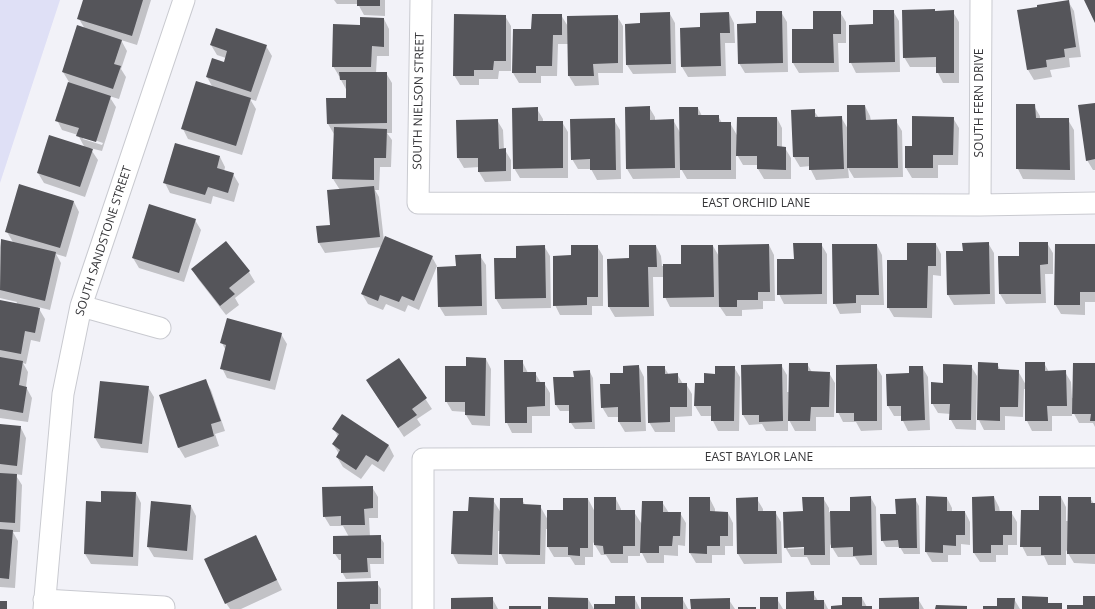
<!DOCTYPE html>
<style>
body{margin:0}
canvas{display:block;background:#f2f2f8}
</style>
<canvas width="1095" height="609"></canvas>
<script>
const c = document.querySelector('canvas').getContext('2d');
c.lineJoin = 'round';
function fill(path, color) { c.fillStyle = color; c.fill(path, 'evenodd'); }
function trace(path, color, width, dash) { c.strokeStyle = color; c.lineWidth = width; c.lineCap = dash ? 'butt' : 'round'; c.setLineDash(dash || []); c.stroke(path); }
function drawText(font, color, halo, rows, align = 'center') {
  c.font = font + ' "Open Sans",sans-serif'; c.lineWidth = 5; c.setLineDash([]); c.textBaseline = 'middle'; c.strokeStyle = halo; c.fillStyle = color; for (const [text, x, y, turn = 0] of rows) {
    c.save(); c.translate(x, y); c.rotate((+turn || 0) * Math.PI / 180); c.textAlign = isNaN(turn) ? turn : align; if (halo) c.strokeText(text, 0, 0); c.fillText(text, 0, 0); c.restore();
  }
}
fill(new Path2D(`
 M0,0h60l-60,183z`), '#dfe0f6');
fill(new Path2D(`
 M85,0h66l-14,45 -16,-5 6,11 -6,18 5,8 -7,22 -10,-3 7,11 -14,44 -12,-3 8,12 -13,37 -41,-14 -6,-10 47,-25 -7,-13 -16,-5 -5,-10 12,-38 -6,-10 22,-43 -6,-10zM83,136l20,7 -1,2 -19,-6z
 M334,0h51v16l-21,-1 -6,-11h-21z
 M1068,1l6,10 7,46 -12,1 1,9 -20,3 2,7 -18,3 -6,-10z
 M893,11l6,10 1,51 -44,1 -5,-10 23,-37z
 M781,12l6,10 1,50 -43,1 -6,-10 19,-39z
 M840,12l6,10v21h-8l1,29 -40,1 -6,-10 22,-33z
 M953,12l6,10v61h-16l-5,-10 -1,-6h-27l-6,-10z
 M729,13l5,10 1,20h-10l1,33 -38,1 -6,-10 19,-38z
 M670,14l5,9 1,50 -43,1 -6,-9 14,-41z
 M561,15l8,13 48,-12 6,10v47h-25l1,12 -24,1 -6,-10v-32h-11l-1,32h-16v7h-22l-6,-10 20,-43z
 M505,16l6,10v45h-12l-1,8h-19v6h-19l-6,-10z
 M384,19l5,10v27h-12l-1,17h10l6,10v50h-5l5,7 -1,27h-11l-1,23h-4l4,7 5,44 48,16 5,9 -18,44 -11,-5 -3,7 -19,-8 -3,6 -15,-6 -6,-10 20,-47 -57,6 -6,-10 13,-17 8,-36 -7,-11 2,-45h-1l-6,-10 19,-25v-8l-6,-11v-4h-2l-6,-10 28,-40z
 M211,45l55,1 6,10 -16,45 -6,-2 6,10 -14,46 -54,-16 -5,-10 30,-41 -6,-11 17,-13 2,-6 -9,-3z
 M1095,104v66h-2l-6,-10z
 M865,106l5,10 1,5h25l6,10 1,46 -49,1 -6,-10 1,10 -33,2 -5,-10v-4l-11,1 -6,-10 20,-46 5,7 22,-1 7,12z
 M1034,106l6,10v4h28l6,10 1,50 -52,-1 -5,-10z
 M649,107l6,10v4l18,-1 8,14 17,-26 4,8h16l4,7h8l8,14 39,-19 5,10v20h3l6,10v21h-27l-6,-10v-4h-15l-7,-12v26h-49l-7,-12v11l-47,1 -6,-10z
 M537,109l6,10v3h19l6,10v46h-48l-6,-10z
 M953,118l6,10 -1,37h-20v13h-26l-6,-10 7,-21z
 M497,120l6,10 1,20h1l6,10v21l-26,1 -6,-10v-5l-15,1 -6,-10z
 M614,120l6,10 1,49 -24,1 -6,-11h-13l-6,-10z
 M220,157l5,10 -1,5 9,2 6,10 -5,18 -21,-6 -2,8 -41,-11 -5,-10z
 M74,202l5,10 -13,45 -10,-3 5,9 -11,47 -12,-3 7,12 -5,23 -9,-2 -5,24 -3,-1 5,9 -2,15 6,11 -4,24 -28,-4v-117l16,4 1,-3 -17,-4v-51l1,-6 13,3 -7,-12z
 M195,220l6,10 -17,52 -45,-14 -6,-10z
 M226,243l23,29 6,10 -20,16 4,7 -13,10 -28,-36 -6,-10z
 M988,243l6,10 1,51 -41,1 -6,-10 16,-43z
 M1047,243l6,10v21h-8l1,29 -40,1 -6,-10 21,-37z
 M821,244l6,10v50h-43l-5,-10 16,-34z
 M936,244l5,10v22l-8,-1 -1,43 -38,-1 -6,-10 21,-46z
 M769,245l5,10 1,46h-12v8l-21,1v6h-16l-6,-9h-50l-5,-10 -1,-20h-11l1,39 -39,1 -6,-10 21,-47 26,-14 5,10 1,10 20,-1 31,-19 7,12z
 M877,245l5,10 2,50h-23v8l-21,1 -5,-10z
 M544,246l6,10 1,52 -49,1 -6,-10 -1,-39 22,-1z
 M597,246l6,10v50h-11v9h-32l-5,-10 18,-49z
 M1095,246v56h-10v13l-24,-1 -6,-10z
 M480,256l6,9 1,50 -42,1 -6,-10 18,-39z
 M281,334l6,10 -12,46 -48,-12 -5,-10 4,-17 -4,-8z
 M399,359l33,50 -15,10 4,6 -17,12 -31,-47z
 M486,359l5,10 -1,57 -18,-1 -6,-10v-3l-14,-1 -6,-10 21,-33z
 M522,361l6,12h7l6,10h3l6,10v23h-18v17h-20l-5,-10z
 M1044,363l5,9h16l6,10 1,16h2l21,-34v63l-2,-4h-14l-7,-13v6h-20v15h-20l-5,-10 -1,-32h-2l-1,28 -18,-1v14h-21l-5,-10 1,-56h17l4,7h17l8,14z
 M807,364l5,8 17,1 6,10 -1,34h-18v14h-21l-7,-13v13h-22l-4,-7 -13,1 -6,-10 38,-50 6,10v17h3z
 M876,366l6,10v54l-21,1 -5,-9h-13l-5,-10z
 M971,366l6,10 -1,54 -20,-1 -5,-9v-6l-13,-1 -6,-10 12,-19z
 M639,367l5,10 2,54 -21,1 -6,-10v-5h-11l-6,-10 9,-21 13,-12z
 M664,367l5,8 8,-1 6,10h3l6,10v22l-17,1v15h-20l-6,-10z
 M734,367l6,10 -1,54h-21l-5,-10v-5h-12l-6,-10 22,-31z
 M922,367l6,10 2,53 -22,1 -5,-10v-5h-9l-6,-10 -1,-31 24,-1z
 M590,372l3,6 2,51h-20l-4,-6 -1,-12h-10l-4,-6 19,-27z
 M205,380l6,10 14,41 -10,3 4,12 -34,12 -6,-10 -18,-52z
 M148,387l6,10 -6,56 -47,-5 -6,-10z
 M343,416l46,30 5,10 -10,16 -12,-8 -11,15 -18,-12 -6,-10 2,-3 -6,-10 5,-7 -4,-8z
 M0,425l21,3 5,10 -4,37 -7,-1 7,11 -2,47h-7l5,9 -3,47 -15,-1z
 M372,487l6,10v21h-9l1,19h10l4,6v21h-14l1,14 -25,1 -4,-7v-12h-3l-4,-6 14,-17 -6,-11h-13l-6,-10z
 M136,493l5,10 -3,63 -47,-2 -6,-10 3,-51h14z
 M994,497l5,10 1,5h11l6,10v23h-9v10h-12v7h-16l-6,-9z
 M1061,497l5,10v14h3l21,-23 4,6h1v60l-21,-1 -8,-13v15h-18l-4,-9h-17l-5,-10 18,-34z
 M823,498l6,10v4h22l20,-14 5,9 1,58h-17l-5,-8h-17l-8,-13v21h-19l-4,-8h-16l-6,-10 19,-35zM788,546h23v2l-23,1z
 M947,498l5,10v4h13l5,10v23l-9,-1v11h-13v7h-16l-6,-10z
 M588,499l7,13 21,-13 5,10v3h13l9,14 19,-24 7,11h11l6,10 -1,23 -7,-1v11l-14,-1v8h-17l-7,-14v7h-12v7h-17l-5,-8h-5l-8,-13v15h-8v8h-10l-5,-8h-16l-6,-10v-18h-2l-1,35h-39l-5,-10v-23h-3v34l-40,-1 -5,-10 17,-41 23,-13 8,13 21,-13 4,6h14l8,14z
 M710,499l5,10v4h13l5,10v23h-8v9h-13v8h-16l-6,-10z
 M757,499l6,10v3h12l6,10 1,41 -38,1 -6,-10z
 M915,499l4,7 1,48h-16l-4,-7h-14l-4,-7 15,-25z
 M191,506l5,10 -3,44 -39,-3 -6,-10z
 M256,537l26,53 -41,19h-11l-4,-6z
 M377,583l4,6v20h-42z
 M813,593l5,8h6l4,8h-41z
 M634,597l6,12h-44l20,-4z
 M492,598l6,11h-45z
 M682,598l6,11h-45z
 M862,598l5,9h4l1,2h-40z
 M588,599l6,10h-45z
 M777,599l6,10h-44h22z
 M918,599l6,10h-44z
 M1014,599l6,10h-36l14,-2z
 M729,600l6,9h-43z`), '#0003');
fill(new Path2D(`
 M83,0h60l-11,36 -55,-17z
 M357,0h23v6h-23z
 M1069,0l7,47 -12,2 1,8 -19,3 1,7 -20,3 -10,-60 20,-3v-2z
 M1084,0h11v23z
 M935,9v2l19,-1v63h-18v-16l-33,1 -1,-48z
 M873,10h21l1,52 -46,1v-38l24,-1z
 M756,11h26l1,52 -45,1 -1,-40 19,-1z
 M813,11h28v23h-8l1,29h-42v-34h21z
 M670,12l1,52 -45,1 -1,-41 15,-1v-10z
 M729,12l1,21h-10l1,33 -40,1 -1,-39 20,-1v-14z
 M454,14l52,1v46h-12l-1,9h-19v6h-21z
 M532,14h30v21h-9l-1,31h-16v7h-24l1,-44h18z
 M618,15v48l-25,1 1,12h-26l-1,-60z
 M360,17l24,1v29l-12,-1 -1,21h-39l1,-43 27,1z
 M77,25l45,15 -8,24 7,2 -8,23 -51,-17z
 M216,28l51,17 -16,47 -45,-15 6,-19 12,4 3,-11 -17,-6z
 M339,72h48v51l-60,1 -1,-26h20v-18h-6z
 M196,81l55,17 -15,48 -55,-17z
 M68,82l43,14 -15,46 -20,-6 3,-8 -24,-7z
 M1095,103v56l-9,2 -8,-56z
 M1016,104h19l1,14h33l1,52 -54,-1z
 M847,105h18l1,15 31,-1 1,49h-51z
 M650,106v14l24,-1 1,49 -49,1 -1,-62z
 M538,107v14h25v47l-50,1 -1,-61z
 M679,107h19v8h21v7h12v48h-51z
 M815,109v8l27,-1 2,53 -35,1v-13h-16l-2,-47z
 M912,116l42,1 -1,38h-20v13h-28v-22h7z
 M737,117h40v29l9,1v23l-29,-1v-13h-21z
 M615,118l1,52h-26v-11l-19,1 -1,-41z
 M498,119l1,30 7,-1v23l-28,1v-14h-21l-1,-38z
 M334,127l53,2 -1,29h-12v22l-42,-1z
 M49,135l44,14 -13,38 -43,-14z
 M175,143l45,13 -3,12 17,5 -6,20 -20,-6 -3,8 -42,-12z
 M19,184l55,17 -14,47 -55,-16z
 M374,186l6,51 -62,6 -2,-17 14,-1 -3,-35z
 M149,204l47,15 -17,54 -47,-15z
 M385,236l48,20 -19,45 -12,-5 -3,6 -19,-7 -2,6 -17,-7z
 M1,239l55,13 -11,49 -45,-11z
 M226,241l24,30 -21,17 6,6 -15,12 -29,-37z
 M989,242l1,52 -43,1 -1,-44h17l-1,-8z
 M1019,242h29v22l-8,1 1,29h-42l-1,-38h21z
 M793,243h29v51l-45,1v-36h17z
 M907,243h29v23h-8l-1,42h-40v-48h20z
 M769,244l1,48h-12v8h-21v7h-18l-1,-62z
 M832,244h45l2,51h-23v8l-23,1z
 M1055,244h40v48h-15v13h-26z
 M545,245l1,53 -51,1 -1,-41h22v-12z
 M571,245h27v52h-11v8l-34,1v-50l18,-1z
 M629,245h27l1,22h-9l1,40h-41l-1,-48 22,-1z
 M681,245h32l1,52 -51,1v-34h18z
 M481,254l1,52 -44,1 -1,-40 19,-1 -1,-11z
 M0,300l40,8 -5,25 -10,-2 -4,23 -21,-4z
 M227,318l55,15 -12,48 -50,-12 6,-24 -6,-2z
 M0,357l23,4 -4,24 8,2 -4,26 -23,-4z
 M466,357l20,1 -1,58 -20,-1v-13h-20v-36h21z
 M399,358l28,40 -15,11 5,6 -19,13 -32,-48z
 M504,360h19v12h13v10h9v24l-18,1v16h-22z
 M978,362l20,1v6l21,1 -1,37h-18v14l-23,-1z
 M1025,362h20v9l21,-1 1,36h-20l1,15h-23z
 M789,363h19v8l22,1 -1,35h-18l-1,14h-22z
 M1073,363h22v58h-5l1,-7h-19z
 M782,364l1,57 -24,1v-7h-17l-1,-50z
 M877,364v57h-23v-8h-18v-48z
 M943,364l29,1 -1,55h-22l1,-16h-19v-22l12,1z
 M639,365l2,57h-23v-15l-17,1 -1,-24h10v-11h13v-7z
 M647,366h18v8l13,-1v10h9v24h-17v15l-22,1z
 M715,366h20l-1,55h-23v-15h-17l1,-23h9v-10l11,1z
 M909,366h14l2,54 -24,1v-15h-14l-1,-32 23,-1z
 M590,370l2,52 -23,1v-18h-14l-2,-28h21l-1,-6z
 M206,379l15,42 -10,3 3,12 -36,12 -19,-53z
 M100,381l49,5 -7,58 -48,-6z
 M342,414l47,31 -11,17 -12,-7 -10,15 -20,-13 4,-7 -8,-6 7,-10 -7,-5z
 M0,424l21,2 -4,40 -17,-2z
 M0,473l17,1 -2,49 -15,-1z
 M373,486v22l-9,1 1,16h-24v-9l-18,1 -1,-30z
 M101,491l35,1 -3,65 -49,-3 2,-53 15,1z
 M871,496l1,59 -19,1v-9l-22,1 -1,-37h20v-14z
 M926,496l21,1v14h18v24h-9v11l-13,-1v8l-18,-1z
 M994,496l1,15h17v24h-9v10h-12v8h-18l-1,-56z
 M1039,496h22v59h-20v-8h-21l1,-37h18z
 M469,497l25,1 -2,57 -41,-1 2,-43h15z
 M594,497h22v13h19v36h-12v8h-19l-1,-8 -9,-1z
 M689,497h21v14l18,1v24h-8v10h-13v8l-18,-1z
 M758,497v14h18l1,43h-40l-1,-56z
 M802,497h22l1,58h-21v-8l-20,1 -1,-36 20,-1z
 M1068,497h23v6h4v51h-28z
 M500,498h23v6l18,1 -1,50 -41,-1z
 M563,498h25v50h-8v8l-12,-1v-8h-21v-37h16z
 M916,498l1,50h-18l-1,-8 -17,1 -1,-27h16l-1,-15z
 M151,501l40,4 -4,46 -40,-4z
 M642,501h21v11h18l-1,24h-7l-1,10h-13v7h-19z
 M0,529l13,1 -4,49 -9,-1z
 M256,535l21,45 -52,24 -21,-45z
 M381,535v23h-14l1,14 -27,1v-19h-8v-18z
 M378,581v23h-8v5h-33v-27z
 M814,591v9h10v9h-38v-17z
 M615,596h20v13h-41v-5h21z
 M1022,596l26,1v6h14v6h-40z
 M1083,596h12v13h-28v-4h16z
 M493,597v12h-42v-11z
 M548,597l40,1v11h-40z
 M641,597h42v12h-42z
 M760,597h18v12h-18z
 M842,597h20v9h10v3h-41v-3l11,-1z
 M919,597v12h-40v-11z
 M730,598v11h-39l-1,-10z
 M997,598h18l-1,11h-31v-3h14z
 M0,601h7v8h-7z
 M936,605l31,1v3h-32z
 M509,606h32v3h-32z
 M738,607h18v2h-18z`), '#55555a');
const street = new Path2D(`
 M421,0l-3,203 562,2 115,-2
 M980,205l1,-205
 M81,306l79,22
 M44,600l120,7
 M44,609l19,-215 18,-88 103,-306
 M423,609v-150l672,-2`);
trace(street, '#c9cad0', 23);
trace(street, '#fff', 21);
drawText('12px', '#353538', '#fff', [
 ["SOUTH NIELSON STREET",419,101,-89],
 ["SOUTH FERN DRIVE",980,103,-90],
 ["EAST ORCHID LANE",756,204],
 ["SOUTH SANDSTONE STREET",104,241,-72],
 ["EAST BAYLOR LANE",759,458]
]);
</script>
